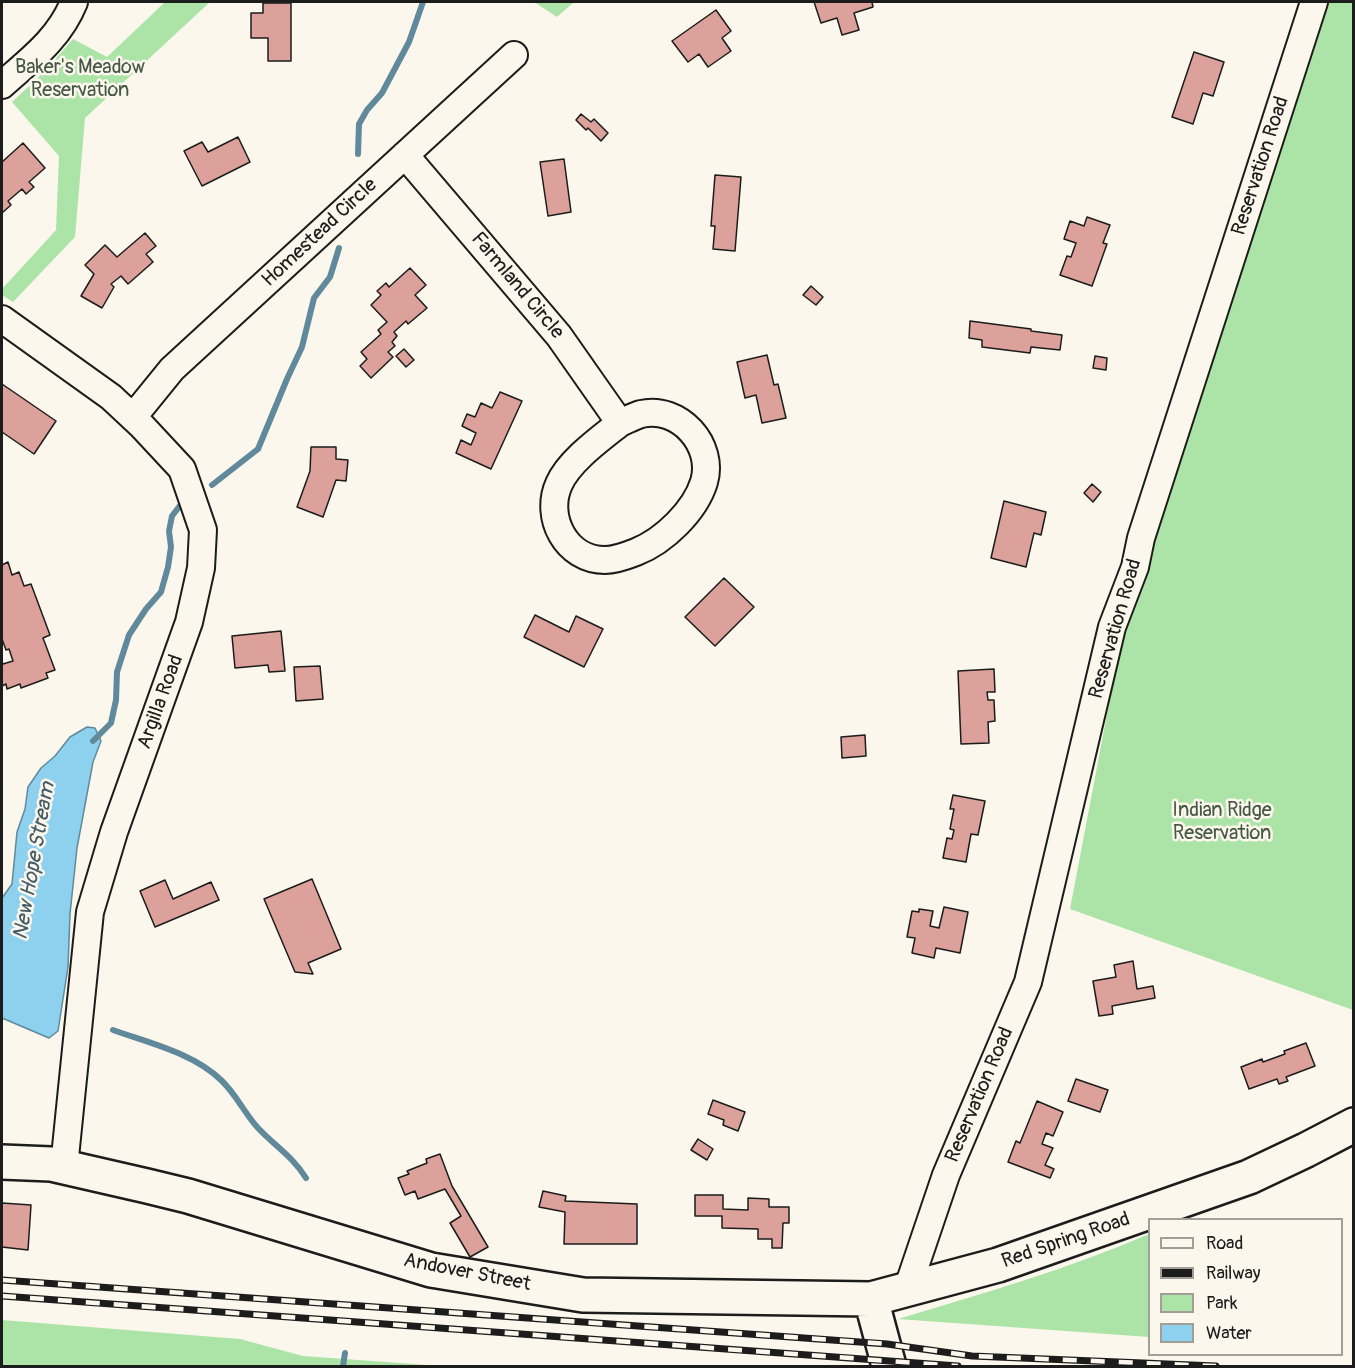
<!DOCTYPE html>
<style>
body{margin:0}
#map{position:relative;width:1355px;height:1368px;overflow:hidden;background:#fbf7ec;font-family:Pangolin,sans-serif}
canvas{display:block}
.frame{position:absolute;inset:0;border:3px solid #1c1c1c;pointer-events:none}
.legend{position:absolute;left:1148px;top:1218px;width:195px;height:138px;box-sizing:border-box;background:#fbf7ec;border:2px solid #a29f99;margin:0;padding:8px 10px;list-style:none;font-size:18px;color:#1c1c1c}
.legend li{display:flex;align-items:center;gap:12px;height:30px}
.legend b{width:30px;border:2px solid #a29f99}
</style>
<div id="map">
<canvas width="1355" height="1368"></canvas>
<div class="frame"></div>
<ul class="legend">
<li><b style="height:8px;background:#fbf7ec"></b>Road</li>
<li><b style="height:8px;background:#1c1c1c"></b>Railway</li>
<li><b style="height:16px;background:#ace4a8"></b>Park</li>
<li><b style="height:16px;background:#8ed1ef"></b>Water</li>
</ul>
</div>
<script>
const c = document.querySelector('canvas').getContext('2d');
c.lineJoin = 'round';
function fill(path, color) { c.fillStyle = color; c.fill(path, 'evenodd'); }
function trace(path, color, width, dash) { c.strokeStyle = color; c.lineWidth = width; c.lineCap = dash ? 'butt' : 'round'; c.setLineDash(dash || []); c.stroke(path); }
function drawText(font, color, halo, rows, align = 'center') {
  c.font = font + ' Pangolin,sans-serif'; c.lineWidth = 5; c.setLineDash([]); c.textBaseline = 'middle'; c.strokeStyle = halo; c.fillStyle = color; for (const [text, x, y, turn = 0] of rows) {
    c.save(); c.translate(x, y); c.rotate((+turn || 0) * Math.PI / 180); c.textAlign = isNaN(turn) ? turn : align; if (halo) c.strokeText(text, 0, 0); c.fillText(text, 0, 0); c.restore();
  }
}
fill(new Path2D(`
 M165,2h45l-125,116 -10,119 -62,65 -11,-7v-6l54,-59 3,-74 -47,-54 32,-30 29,-33 34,18z
 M534,2h40l-17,15z
 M1314,2h39v1008l-283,-101 65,-342z
 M1149,1234v103l-251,-18c84,-25 170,-50 251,-85z
 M2,1320l238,19 63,17 138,10h-439z`), '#ace4a8');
const water = new Path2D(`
 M87,727l8,1 6,13 -8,21 -16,86 -7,66 -2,53 -10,64 -9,7 -47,-20v-120l10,-14 5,-52 8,-23 3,-22 13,-19 14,-12 15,-19z`);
fill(water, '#8ed1ef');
trace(water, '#60899b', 1.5);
trace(new Path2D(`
 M358,154l1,-30 8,-14 15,-17 27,-51 14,-40
 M212,485l46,-36 29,-70 15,-32 12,-49 16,-21 9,-29
 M93,741l18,-18 5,-23 1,-28 12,-37 17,-26 15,-17 7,-25 3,-20 -2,-16 3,-15 10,-13
 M113,1030c36,13 80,23 108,50 15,14 24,34 37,48 18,19 34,28 48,50
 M343,1366l2,-13`), '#60899b', 6);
const building = new Path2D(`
 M814,2h58l1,5 -19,6 5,17 -17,5 -5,-17 -16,5z
 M263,3h28v58h-23v-23h-17v-25h12z
 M716,10l15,21 -9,7 9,13 -23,16 -9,-13 -11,8 -16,-21z
 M1194,52l30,10 -11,34 -10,-3 -10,31 -21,-7z
 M581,114l10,8 3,-3 14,14 -7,8 -13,-13 -2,2 -10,-10z
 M238,137l12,25 -48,24 -18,-35 18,-9 6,10z
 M23,143l22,25 -16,14 5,5 -8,7 -4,-5 -14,12 3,4 -9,8v-51z
 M564,159l7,53 -23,4 -8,-54z
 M715,175l26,2 -6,74 -22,-2 2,-23h-4z
 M1087,217l23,8 -7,18 4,1 -15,42 -32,-11 7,-19 4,1 5,-14 -12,-4 6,-18 14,5z
 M145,233l11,13 -10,8 7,8 -25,22 -7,-8 -10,8 3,3 -12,21 -21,-12 13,-22 -9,-9 20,-20 12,12z
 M410,268l16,17 -11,10 12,13 -19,16 -2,-3 -12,11 3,4 -5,6 3,4 -7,6 5,5 -22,21 -11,-12 7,-7 -6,-7 20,-18 -3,-4 9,-8 -16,-17 10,-10 -4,-4 9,-8 3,4z
 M811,286l12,11 -7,8 -13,-10z
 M970,321l61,8v2l31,4 -2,15 -29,-3 -1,6 -48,-6v-7l-13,-2z
 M404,349l10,11 -8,7 -10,-11z
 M767,355l7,30 4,-1 8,34 -24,5 -6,-28 -11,3 -8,-36z
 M1095,356l12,2 -1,12 -13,-2z
 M2,384l54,37 -22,33 -32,-22z
 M500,392l22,9 -31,68 -35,-16 5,-13 10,5 5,-12 -14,-7 5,-12 8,3 6,-14 11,5z
 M311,447h25v12l12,1 -2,21 -10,-1 -13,37 -26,-10 13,-36z
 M1092,484l9,8 -8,10 -9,-9z
 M1004,501l42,11 -5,23 -7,-2 -8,34 -35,-9z
 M8,562l4,13 7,-3 5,14 7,-2 19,51 -7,3 12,32 -9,3 2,5 -27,10 -1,-4 -13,5 -1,-5 -4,2v-25l1,3 10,-3 -4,-12 -3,1 -4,-11v-74z
 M724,578l30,29 -39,39 -30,-29z
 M535,615l34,17 7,-16 27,13 -19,38 -60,-30z
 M281,631l4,40 -16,1 -1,-7 -33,3 -3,-32z
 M320,666l3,33 -27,2 -2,-34z
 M994,669l1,23h-8l1,8h6l1,21 -7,1 1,21 -28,1 -3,-73z
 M865,735l1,21 -24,2 -1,-21z
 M953,795l32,6 -7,34 -7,-1 -5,28 -23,-4 4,-20 5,1 2,-9 -4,-1 4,-20h-4z
 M312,879l29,70 -33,14 5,11 -18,-2 -31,-73z
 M165,880l8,19 38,-17 8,18 -64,27 -15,-36z
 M944,907l24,5 -8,41 -24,-5 -2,10 -22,-5 3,-15 -8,-1 5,-26 7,1v-3l14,2 -3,15 9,2z
 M1133,961l4,28 16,-3 2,12 -43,8 1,8 -14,2 -6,-35 23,-4 -2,-12z
 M1306,1043l9,23 -29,11 2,4 -9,3 -2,-5 -28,10 -8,-22 21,-8 1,3 22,-8 -1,-3z
 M1076,1079l32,11 -8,22 -32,-11z
 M713,1100l32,12 -7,19 -15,-6 1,-5 -16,-6z
 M1037,1101l26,11 -10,24 -7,-3 -4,11 11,4 -8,17 9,4 -4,9 -42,-16 8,-21 4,2z
 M698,1139l15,10 -6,11 -16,-10z
 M440,1154l12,32 36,61 -18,10 -20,-34 11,-7 -16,-27 -27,10 -3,-8 -10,4 -7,-17 11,-4 -2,-3 20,-8 -1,-4z
 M543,1191l23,5 -1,5 72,3v40h-73l1,-32 -26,-5z
 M695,1195h28v14l25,1v-12l21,1v8h20v16h-6l-1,25h-10v-9h-14v-10l-36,-1v-12h-27z
 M2,1203l29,2 -3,45 -26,-3z`);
fill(building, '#dba19a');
trace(building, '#1c1c1c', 1.5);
const minor = new Path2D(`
 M2,85c29,-26 57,-46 72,-83
 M405,155l154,181 61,87c7,-3 14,-7 21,-9 38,-9 74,31 63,68 -9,29 -40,59 -68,70 -10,4 -21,8 -31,8 -39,0 -61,-43 -46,-76 10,-23 41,-45 61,-61
 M2,319l109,78 30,28 41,44 21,61 -2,38 -12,54 -75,210 -24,80 -26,255
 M133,417l39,-48 342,-314
 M907,1290l39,-115 82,-193 84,-355 23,-60 6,-29 173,-536`);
const major = new Path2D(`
 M2,1162l49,2 96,22 41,10 243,74 152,25 288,4 127,-34 251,-88 57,-27 48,-25
 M871,1299l18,67`);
trace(minor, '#1c1c1c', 30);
trace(major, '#1c1c1c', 38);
trace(minor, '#fbf7ec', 26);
trace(major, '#fbf7ec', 33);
const rail = new Path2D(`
 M2,1280l885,64 85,12 244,10
 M2,1296l956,70`);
trace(rail, '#1c1c1c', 7);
trace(rail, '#fbf7ec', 4.5, [14]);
drawText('20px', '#475846', '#fbf7ec', [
 ["Baker's Meadow",80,68],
 ["Reservation",80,91],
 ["Indian Ridge",1222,811],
 ["Reservation",1222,834]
]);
drawText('20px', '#1c1c1c', '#fbf7ec', [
 ["Reservation Road",1261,166,-72],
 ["Homestead Circle",320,233,-43],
 ["Farmland Circle",517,286,50],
 ["Reservation Road",1116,629,-74],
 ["Argilla Road",161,702,-70],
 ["Reservation Road",980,1095,-67],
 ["Red Spring Road",1066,1241,-19],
 ["Andover Street",467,1273,11]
]);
drawText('italic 21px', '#445b66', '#fbf7ec', [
 ["New Hope Stream",35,861,-80]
]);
</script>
